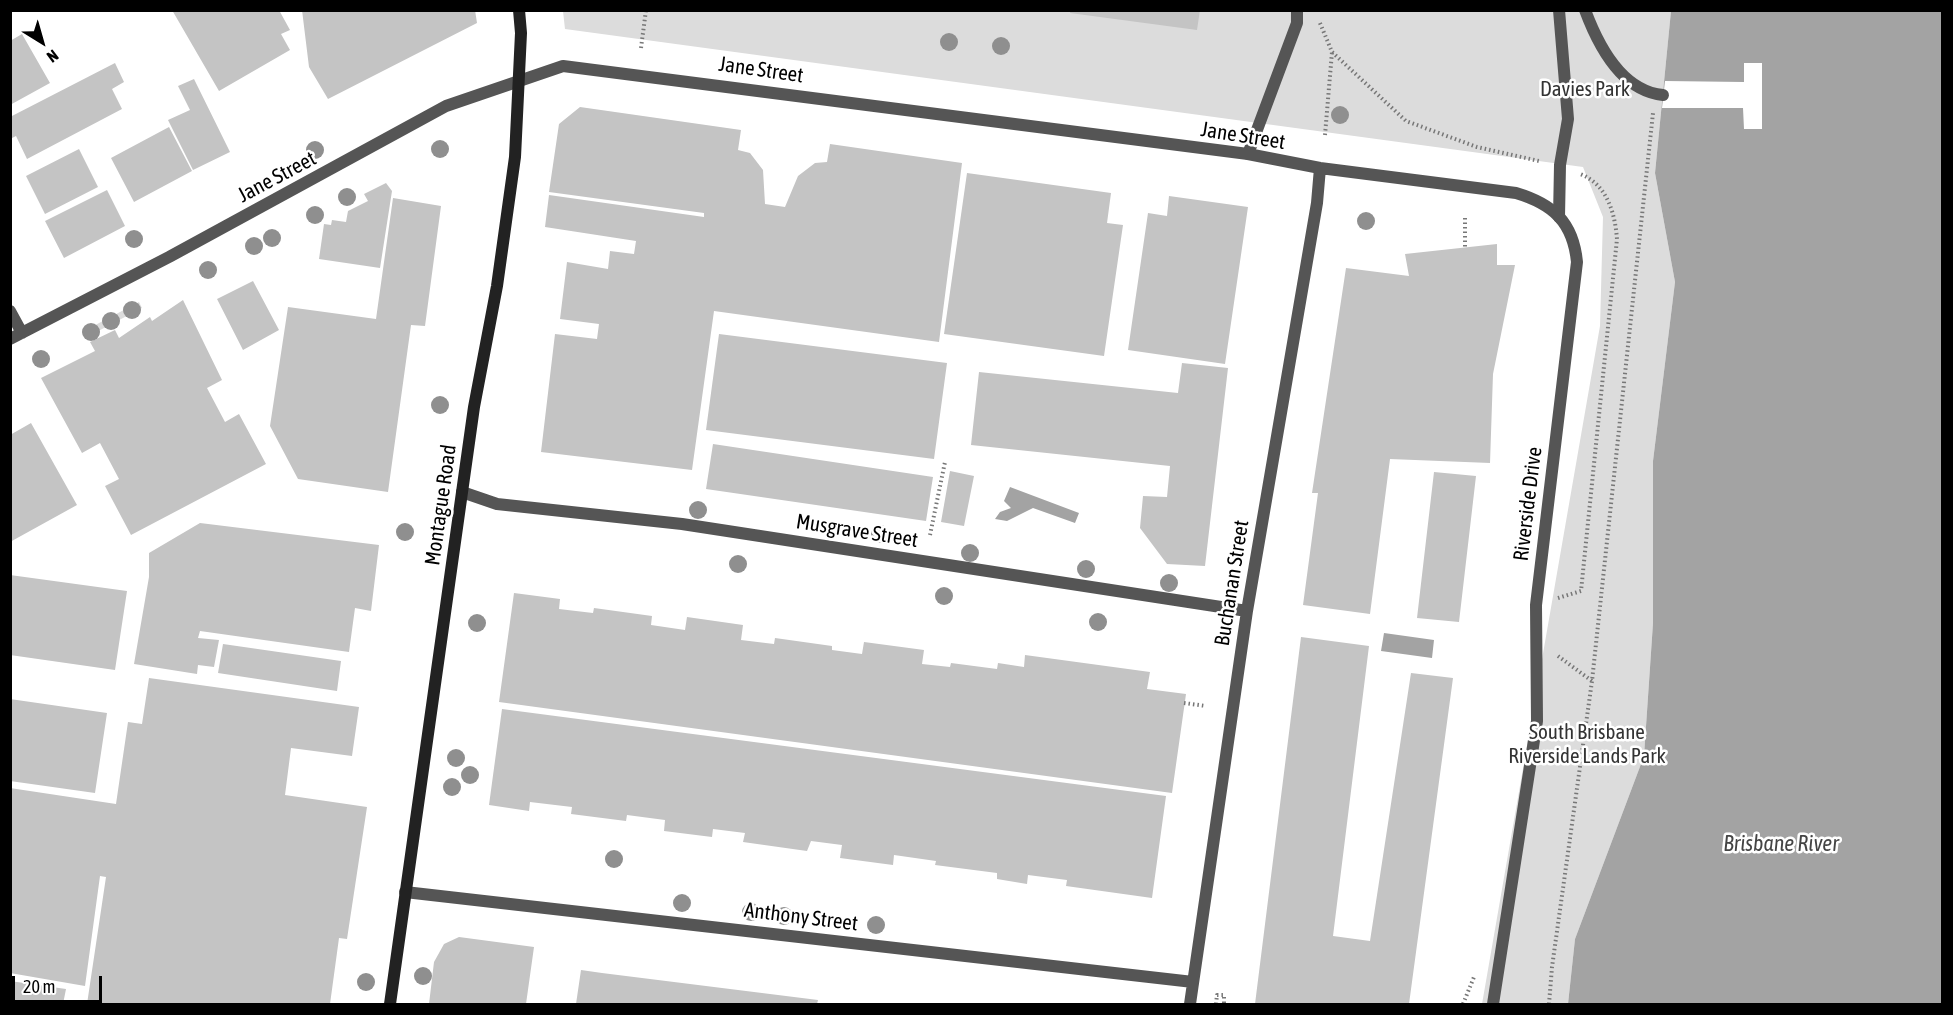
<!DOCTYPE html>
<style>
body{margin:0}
#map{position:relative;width:1953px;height:1015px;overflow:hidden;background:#fff;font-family:"Asap Condensed",sans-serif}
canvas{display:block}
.frame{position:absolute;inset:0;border:12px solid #000;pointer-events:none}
.north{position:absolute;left:12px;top:12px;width:60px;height:60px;-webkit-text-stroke:4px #fff;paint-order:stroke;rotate:143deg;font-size:16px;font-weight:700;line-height:24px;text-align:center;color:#000}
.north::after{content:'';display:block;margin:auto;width:21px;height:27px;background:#000;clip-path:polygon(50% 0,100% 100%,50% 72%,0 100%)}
.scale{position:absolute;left:12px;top:976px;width:90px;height:27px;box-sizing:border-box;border:3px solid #000;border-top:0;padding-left:8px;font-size:18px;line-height:21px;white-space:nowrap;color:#000;-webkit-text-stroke:4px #fff;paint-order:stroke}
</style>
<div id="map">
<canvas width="1953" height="1015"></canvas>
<div class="frame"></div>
<div class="north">N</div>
<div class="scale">20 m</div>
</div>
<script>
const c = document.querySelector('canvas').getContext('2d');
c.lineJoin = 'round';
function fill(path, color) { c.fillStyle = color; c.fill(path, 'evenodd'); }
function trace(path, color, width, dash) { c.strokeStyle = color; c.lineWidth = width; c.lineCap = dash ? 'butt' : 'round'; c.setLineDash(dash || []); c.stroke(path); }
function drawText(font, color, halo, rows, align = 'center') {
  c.font = font + ' "Asap Condensed",sans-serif'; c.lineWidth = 5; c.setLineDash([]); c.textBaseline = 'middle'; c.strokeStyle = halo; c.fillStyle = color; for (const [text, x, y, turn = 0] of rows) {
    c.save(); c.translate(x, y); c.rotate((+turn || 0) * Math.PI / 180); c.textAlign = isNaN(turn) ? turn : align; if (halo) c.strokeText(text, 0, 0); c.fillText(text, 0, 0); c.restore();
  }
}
fill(new Path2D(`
 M563,11h1108l-16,162 20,109 -22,179v162l-9,133 -69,183 -7,65h-86l118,-678 3,-109 -20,-50 -1018,-138z
 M139,302l3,6 -57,30 -3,-6z`), '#dcdcdc');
fill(new Path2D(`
 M1671,11h271v993h-374l7,-65 69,-183 9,-133v-162l22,-179 -20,-109z
 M1010,487l69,26 -4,10 -42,-15 -26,13 -12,-2 5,-7 11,-4 -7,-7z
 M1384,633l50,7 -2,18 -51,-7z`), '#a3a3a3');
fill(new Path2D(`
 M1744,63h18v66h-18l-1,-21h-81l3,-27 79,1z`), '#fff');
fill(new Path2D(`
 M172,10h107l11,20 -9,4 9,16 -71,41z
 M302,10h173l2,13 -149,76 -19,-32z
 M1071,10h129l-3,20 -127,-17z
 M22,34l28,49 -40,22v-64z
 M115,63l9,19 -12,7 10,20 -95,50 -11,-23 -6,3v-22z
 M194,79l36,73 -37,18 -25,-50 22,-10 -12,-24z
 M580,107l161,23 -3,20 12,3 13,17 2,34 20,3 13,-31 17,-13 12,-1 3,-18 132,19 -23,179 -225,-31 -22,159 -151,-18 14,-118 42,5 2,-15 -39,-5 7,-57 41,7 2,-18 24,3 2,-13 -91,-14 4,-32 155,22v-4l-155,-21 10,-68z
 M169,127l23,44 -58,31 -23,-44z
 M79,149l19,38 -53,27 -19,-38z
 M967,173l144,20 -4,30 16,2 -19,131 -160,-22z
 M386,183l6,8 -12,77 -61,-9 5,-35 7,1 1,-5 14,2 2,-11 20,-10 -4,-7z
 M107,190l18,36 -61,32 -19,-37z
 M1169,196l79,11 -23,157 -97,-14 20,-137 19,3z
 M393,198l48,8 -16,120 -14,-1 -23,167 -90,-13 -28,-53 18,-119 88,12z
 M1497,244v21h18l-22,109 -3,89 -100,-4 -20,155 -67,-9 15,-112h-6l34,-225 63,8 -4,-22z
 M253,281l26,49 -36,20 -26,-51z
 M183,300l39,80 -15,8 18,34 14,-8 27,50 -135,71 -26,-49 14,-7 -19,-36 -18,10 -41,-75 54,-27 -5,-9 25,-12 4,8 31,-21 2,4z
 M719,334l228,29 -13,96 -228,-29z
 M1182,363l46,5 -23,198 -38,-2 -27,-36 3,-32 24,1 3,-31 -199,-21 8,-73 199,21z
 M31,423l46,82 -67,37v-107z
 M713,444l220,33 -7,44 -220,-32z
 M950,471l24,5 -10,50 -23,-4z
 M1434,472l42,4 -17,146 -42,-4z
 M200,523l179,22 -8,66 -16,-3 -6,44 -149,-21 -2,7 21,2 -5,27 -16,-2 -1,9 -63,-10 15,-87v-24z
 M10,575l117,16 -12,79 -105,-15z
 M514,593l46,6 -1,10 34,4 1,-5 58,8 -1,9 34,5 2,-13 56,8 -2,15 33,4 1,-6 57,8v4l30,4 2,-12 60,8 -2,14 28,3 1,-4 46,6 1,-6 26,4 1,-12 125,17 -3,17 39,5 -14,99 -673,-91z
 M1301,637l68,9 -36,290 37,5 41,-268 42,5 -44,326h-154z
 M223,644l118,17 -4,30 -119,-18z
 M149,678l210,29 -7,49 -61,-8 -6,47 82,12 -20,132 -8,-1 -9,66h-243l19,-127 -6,-1 -15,110 -75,-13v-185l106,16 12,-82 14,2z
 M10,699l97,14 -12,80 -85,-12z
 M502,709l664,87 -14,102 -86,-12 1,-6 -39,-5 -1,9 -30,-5v-6l-62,-8 1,-4 -42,-6 -1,10 -53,-7 2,-13 -31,-4 -4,10 -64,-9 2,-9 -32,-4 -1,8 -48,-6 1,-11 -38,-5 -1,6 -55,-7 1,-7 -42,-5 -1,9 -40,-6z
 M459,937l75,10 -8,57h-97l5,-42 10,-18z
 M581,970l21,3 216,27 -1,4h-241z
 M10,981l56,8 -3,15h-53z`), '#c4c4c4');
trace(new Path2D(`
 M1320,23l12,29 74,69 71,26 62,14
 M641,48l5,-38
 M1325,135l7,-83
 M1465,218v30
 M930,535l15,-73
 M1558,598l23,-7 36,-352c-2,-26 -10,-55 -37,-65
 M1558,656l34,25
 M1184,703l22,3
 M1216,1004l1,-9h7v9
 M1463,1004l11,-27
 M1549,1004l3,-37 40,-286 61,-568`), '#777', 4, [1.5, 3]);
trace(new Path2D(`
 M1585,10c13,35 36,81 78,85
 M1248,154l49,-131v-13
 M1559,217l1,-52 8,-46 -9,-109`), '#555', 12);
trace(new Path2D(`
 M10,311l12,22
 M10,339l159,-82 277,-151 117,-40 685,88 72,14 196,25c37,11 57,29 61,69l-41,343 1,116 -44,283
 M462,492l35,12 185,20 565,87
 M405,892l788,90
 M1190,1004l57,-393 70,-408 3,-35`), '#555', 12);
trace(new Path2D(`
 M390,1004l84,-597 23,-121 18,-129 6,-124 -2,-23`), '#222', 12);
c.fillStyle = '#8f8f8f';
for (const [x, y] of [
 [949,42],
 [1001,46],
 [1340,115],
 [440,149],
 [315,150],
 [347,197],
 [315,215],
 [1366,221],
 [272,238],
 [134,239],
 [254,246],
 [208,270],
 [132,310],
 [111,321],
 [91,332],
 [41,359],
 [440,405],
 [698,510],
 [405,532],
 [880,534],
 [970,553],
 [738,564],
 [1086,569],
 [1169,583],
 [944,596],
 [1098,622],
 [477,623],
 [456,758],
 [470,775],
 [452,787],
 [614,859],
 [682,903],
 [751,912],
 [784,916],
 [876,925],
 [423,976],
 [366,982]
]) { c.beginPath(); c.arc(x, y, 9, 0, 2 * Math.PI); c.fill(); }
drawText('21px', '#000', '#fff', [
 ["Jane Street",761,70,8],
 ["Jane Street",1243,136,9],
 ["Jane Street",277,177,-28],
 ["Riverside Drive",1528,504,-83],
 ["Montague Road",441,505,-82],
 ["Musgrave Street",857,531,9],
 ["Buchanan Street",1232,583,-81],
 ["Anthony Street",801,917,7]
]);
drawText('21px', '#333', '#fff', [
 ["Davies Park",1585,89],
 ["South Brisbane",1587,732],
 ["Riverside Lands Park",1587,756]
]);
drawText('italic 22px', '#444', '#fff', [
 ["Brisbane River",1781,844]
]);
</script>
